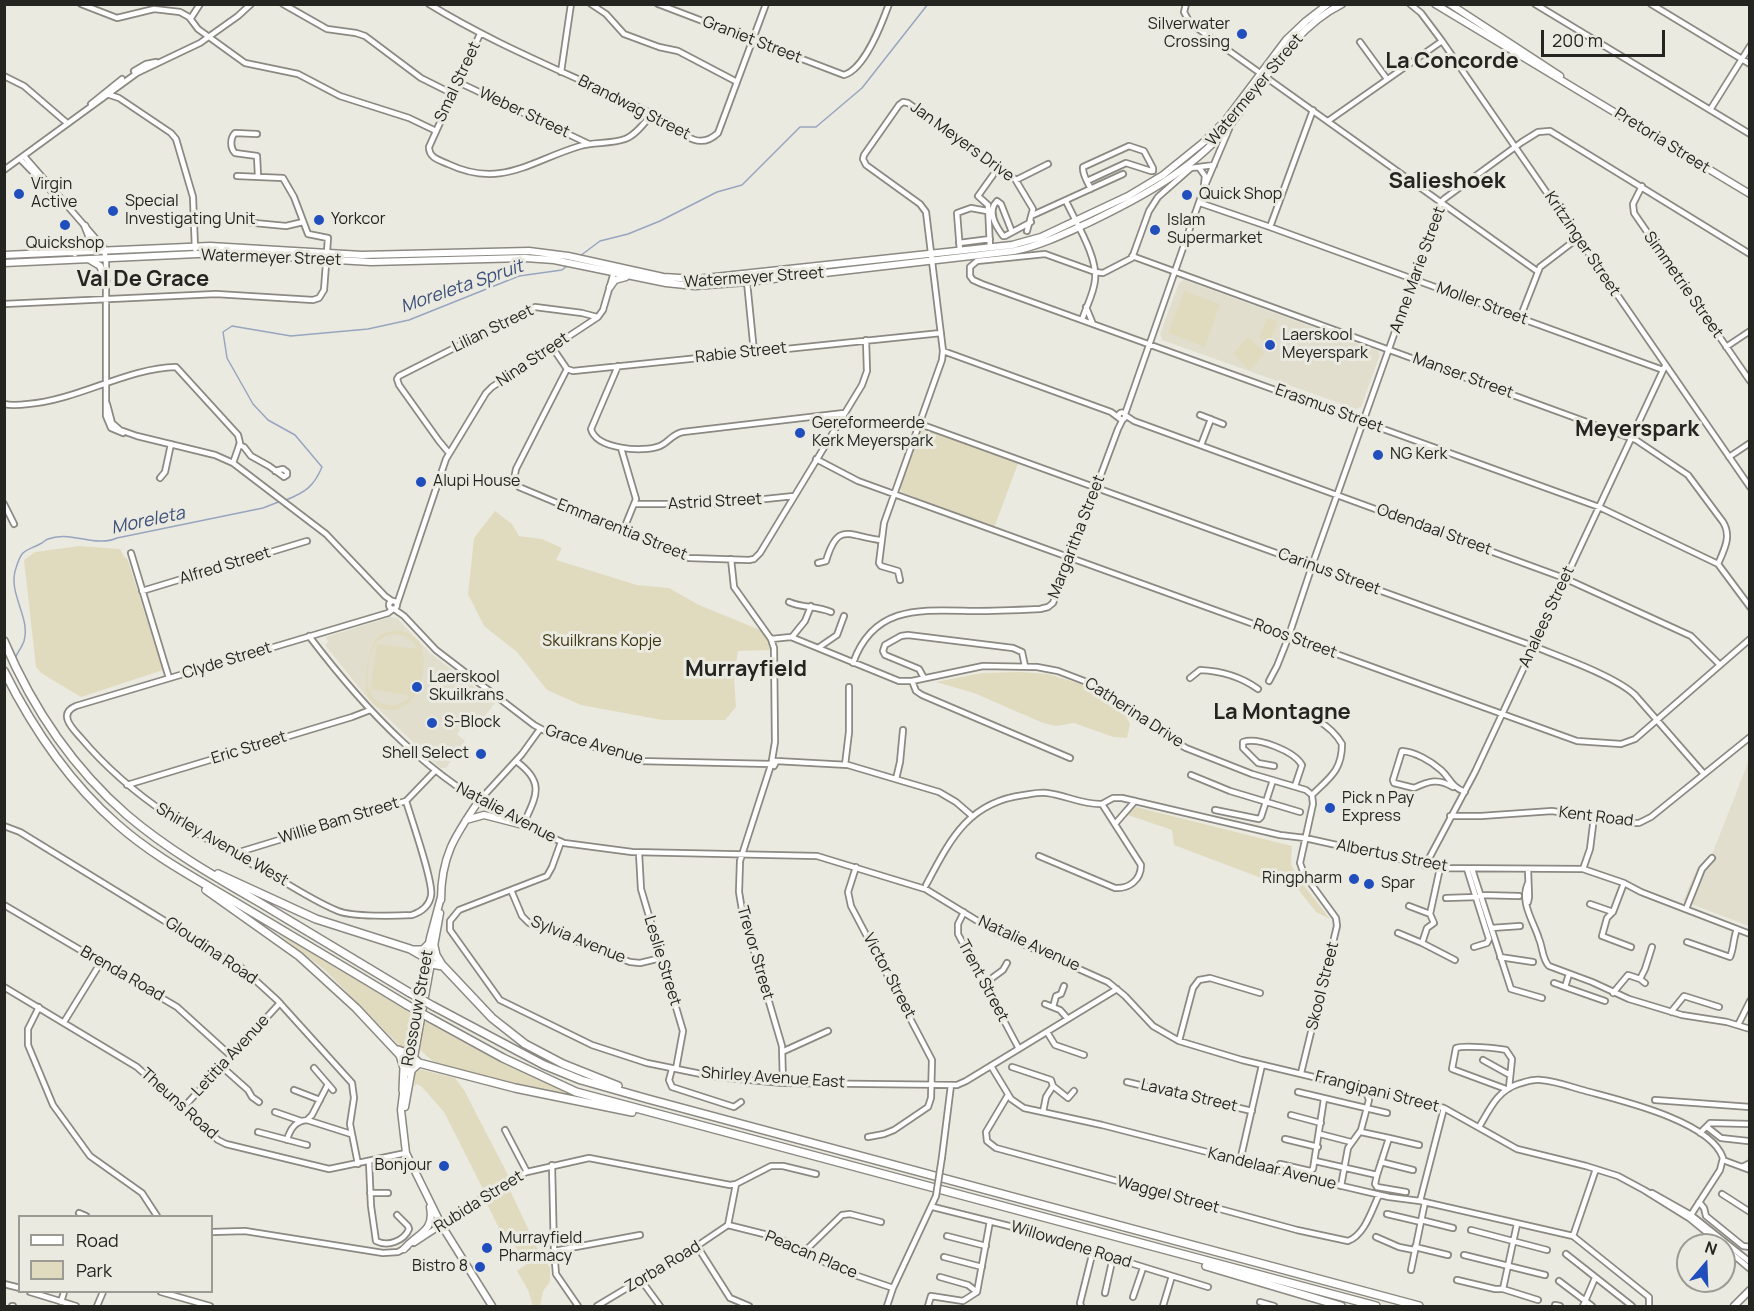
<!DOCTYPE html>
<style>
body{margin:0}
#map{position:relative;width:1754px;height:1311px;overflow:hidden;background:#ebeae1;font-family:Manrope,sans-serif}
canvas{display:block}
.frame{position:absolute;inset:0;border:6px solid #242421;pointer-events:none}
.legend{position:absolute;left:18px;top:1215px;width:195px;height:78px;box-sizing:border-box;background:#ebeae1;border:2px solid #9b9b94;margin:0;padding:8px 10px;list-style:none;font-size:18px;color:#242421}
.legend li{display:flex;align-items:center;gap:12px;height:30px}
.legend b{width:30px;border:2px solid #9b9b94}
.north{position:absolute;left:1676px;top:1233px;width:60px;height:60px;box-sizing:border-box;background:#ebeae1;border:2px solid #9b9b94;border-radius:50%;rotate:19deg;font-size:16px;font-weight:700;line-height:24px;text-align:center;color:#242421}
.north::after{content:'';display:block;margin:auto;width:21px;height:27px;background:#204ebc;clip-path:polygon(50% 0,100% 100%,50% 72%,0 100%)}
.scale{position:absolute;left:1541px;top:30px;width:124px;height:27px;box-sizing:border-box;border:3px solid #242421;border-top:0;padding-left:8px;font-size:18px;line-height:21px;white-space:nowrap;color:#242421;-webkit-text-stroke:4px #ebeae1;paint-order:stroke}
</style>
<div id="map">
<canvas width="1754" height="1311"></canvas>
<div class="frame"></div>
<ul class="legend">
<li><b style="height:8px;background:#fff"></b>Road</li>
<li><b style="height:16px;background:#e0dbbf"></b>Park</li>
</ul>
<div class="north">N</div>
<div class="scale">200 m</div>
</div>
<script>
const c = document.querySelector('canvas').getContext('2d');
c.lineJoin = 'round';
function fill(path, color) { c.fillStyle = color; c.fill(path, 'evenodd'); }
function trace(path, color, width, dash) { c.strokeStyle = color; c.lineWidth = width; c.lineCap = dash ? 'butt' : 'round'; c.setLineDash(dash || []); c.stroke(path); }
function drawText(font, color, halo, rows, align = 'center') {
  c.font = font + ' Manrope,sans-serif'; c.lineWidth = 6; c.setLineDash([]); c.textBaseline = 'middle'; c.strokeStyle = halo; c.fillStyle = color; for (const [text, x, y, turn = 0] of rows) {
    c.save(); c.translate(x, y); c.rotate((+turn || 0) * Math.PI / 180); c.textAlign = isNaN(turn) ? turn : align; if (halo) c.strokeText(text, 0, 0); c.fillText(text, 0, 0); c.restore();
  }
}
fill(new Path2D(`
 M1184,280l194,71 2,4 -19,52 -5,2 -194,-69 -2,-6 19,-51z
 M390,617l7,1 33,35 65,50 -22,28 -9,-7 -7,10 8,7 -19,27h-6l-70,-67 -45,-56 3,-3 -2,-5z
 M1749,760v166l-66,-25 14,-33 16,-16z`), '#e1dece');
fill(new Path2D(`
 M1184,291l36,13 -15,43 -37,-14z
 M1267,318l11,3 -8,22 -11,-4z
 M1248,337l17,16 -15,17 -17,-16z
 M921,426l98,35 -25,67 -92,-36 -3,-6z
 M495,511l17,13 7,12 23,3 20,9 -6,12 81,25 32,3 30,17 66,27 7,18 -34,1 -4,26 2,30 -11,13h-63l-81,-15 -34,-15 -30,-38 -33,-26 -16,-32 6,-56z
 M79,546l41,3 5,9h2l36,112 -82,27 -40,-24 -5,-6 -12,-107 11,-8z
 M400,630c8,3 14,5 19,12 12,20 1,67 -26,68 -31,0 -29,-27 -25,-48 2,-9 3,-19 10,-25 6,-5 15,-6 22,-7zM392,634c12,0 20,5 26,15l-41,-5 -7,45 41,7c-12,13 -36,13 -42,-7 -4,-11 0,-36 7,-46 4,-5 10,-7 16,-9z
 M1020,672l28,2 33,10 45,32 4,8 -3,14 -14,-1 -39,-14 -18,3 -13,-3 -69,-30 -38,-11 46,-9z
 M1132,806l160,40 -1,18 7,14 32,41 -14,-7 -19,-24 -20,-4 -103,-39 -2,-15 -44,-15z
 M273,930l141,85 -7,35 -4,-1 -77,-78z
 M424,1021l84,45 75,33 -70,-14 -77,-21 -17,-15z
 M418,1069l37,9 9,12 44,85 -6,6 -18,10 -40,-79 -23,-26 -4,-2 -3,2 1,-15z
 M509,1188l32,68 9,11v15l-7,9 -3,15h-7l-5,-16 -11,-19 11,-8 -14,-18 -8,-3 -19,-38 6,-7z`), '#e0dbbf');
trace(new Path2D(`
 M580,256l20,-15 28,-7 32,-13 57,-29 25,-7 58,-58h16l46,-39 66,-84
 M286,500c20,-8 28,-14 36,-33l-27,-32 -27,-15 -15,-16 -26,-46 -4,-26 9,-6 59,10 77,-7 41,-9 110,-44 43,-6 5,-4
 M15,658c3,-6 7,-11 9,-17 7,-24 -17,-48 -8,-73 6,-19 8,-16 24,-24 3,-1 5,-4 8,-5 22,-9 47,9 69,-1l146,-30 18,-7`), '#97a5bf', 1.5);
const minor = new Path2D(`
 M81,4l36,14 37,-9 26,3 9,5 9,12 47,34 53,11 42,22 69,22 27,13
 M283,4l44,25 29,4 9,3 56,42 32,16
 M429,4c76,47 160,77 239,118 15,12 31,29 50,11l48,-129
 M591,4l15,10 18,20 35,13 19,4 59,31
 M658,4l186,71c21,-6 38,-52 45,-71
 M1186,4l-2,8 6,11 347,248
 M1410,4l11,9 21,28 308,446
 M1535,4l215,130
 M1651,4l99,60
 M191,18l9,-14
 M480,34l-51,113c0,11 10,13 19,17 53,25 82,-3 132,-18 14,-4 31,-2 45,-7 11,-4 20,-17 27,-25
 M1360,42l27,37
 M134,71l12,-7 10,-2
 M561,72l10,-68
 M4,76l20,10 43,37
 M458,82l131,62
 M107,94l12,4 52,35 5,6 17,58 2,52
 M91,104l31,-25
 M1710,110l40,-64
 M1328,121l114,-80
 M257,134l-22,-1c-5,5 -5,15 0,20l22,3 1,20
 M24,156l80,92 2,13v155l5,12 12,5
 M20,159l38,39
 M1214,165l-23,3 -33,29 -9,14 -17,47 -29,15 -8,-1 -50,-18 -68,7 -7,6v9l3,4 9,4 617,223 119,57 32,43
 M1200,169l5,7 -1,9
 M4,170l133,-97 63,-30 38,-27 13,-12
 M1016,180l32,-16
 M1087,181l39,-18 25,8h2v-3l-9,-17 -15,-5 -46,21c-1,7 5,16 8,22
 M1642,186l-9,18 1,9 116,168
 M1066,201c9,20 32,56 29,79 -1,13 -9,27 -13,40
 M1200,203l70,24 393,143
 M1033,215l90,-41
 M233,221l53,5 17,-4
 M1270,227l43,-117
 M1012,232l-11,-28 -4,-3c-10,10 -2,24 6,35h2l26,-14
 M959,243l31,-4
 M990,248l-2,-43 -10,-9 15,-21
 M960,251l-3,-38 14,-5 16,3
 M1132,256l504,184 52,35 35,47c9,14 1,28 -5,42
 M747,282l7,70
 M4,304l212,-10 97,6 6,-2 5,-8 4,-52 -20,-4 -14,-37 -11,-19 -46,-2
 M1086,307l7,17
 M1520,318l20,-51 38,-29
 M552,347l15,22 6,2 368,-38
 M1726,347l24,-16
 M943,351l168,61 8,6
 M618,366l-27,63c5,20 52,24 69,17 9,-4 12,-12 23,-14l161,-19
 M567,369l-51,100 -2,10 5,8 170,71 60,2 5,-1 6,-6 102,-168 5,-14 -1,-31
 M4,404c8,2 16,1 24,0 50,-4 99,-36 148,-37l62,68 2,8 -7,20
 M107,404l5,19 8,7 17,6 78,19 18,8 93,71 59,62 7,5
 M1118.5 416a3.5 3.5 0 1 1 7 0a3.5 3.5 0 1 1-7 0Z
 M1125,414l79,-226 25,-59
 M1125,415l9,6 430,157 127,58 29,29
 M1200,415l23,9
 M920,424l613,222c27,11 82,30 102,49l69,79
 M239,445l5,2 7,9 18,10 15,11 3,-2v-3l-4,-3 -8,2
 M1201,445l10,-26
 M621,448l15,51 -13,32
 M449,453l-10,-12 -40,-56 -2,-6 2,-3 136,-69 47,6 15,4
 M1729,457l21,-14
 M816,459l42,22 719,260 44,3 14,-5 115,-100
 M160,478l5,-6 6,-28
 M4,504l10,20
 M635,504h82l77,-8
 M131,553l38,125
 M731,559l3,28 37,52 3,9 1,94 -3,18
 M818,563l8,-2c12,-40 22,-25 54,-21
 M900,580l-2,-9 -17,-5 -2,-3 5,-40 58,-163 1,-9 -17,-139 -6,-8 -54,-39 -3,-6 1,-4 35,-50 4,-3 5,1 107,76 18,30 -6,22
 M142,591l165,-50
 M389 605a4 4 0 1 1 8 0a4 4 0 1 1-8 0Z
 M789,602c13,6 28,4 42,10
 M397,604l49,-145 40,-66 6,-6 106,-70 5,-7 11,-38
 M393,609l-5,4 -312,93c-19,8 -3,23 5,32 53,63 118,98 189,136 22,12 45,28 68,37 15,6 57,5 74,4 9,-3 17,-9 19,-19 3,-13 -20,-78 -25,-95
 M394,609l10,7 32,34 98,75 13,7 91,29 133,3
 M309,636c57,75 121,143 206,185
 M792,637l13,-16 6,-15
 M771,639l20,-2 108,44h13l71,-15 54,1 21,4 34,13 48,36 46,28 66,26 54,16 6,5 1,9 -13,59 4,11 32,44 1,8 -36,147
 M818,648l19,-13 7,-19
 M853,663c21,-59 69,-53 121,-52 22,0 44,-1 66,-2l8,-2 5,-4 65,-174 5,-10
 M924,678l-5,-9 -34,-14 -2,-4 2,-6 16,-9 7,-1 105,13 9,4 3,14
 M1190,678l10,-8c22,1 40,6 58,19
 M912,681l4,10 6,4 148,63
 M1269,681l8,-15 10,-25 27,-81 127,-358 3,-3 78,-57 16,-10 12,-1 200,123
 M1285,711c22,0 46,14 57,33 0,27 -13,34 -30,51
 M773,760l3,2 -2,4 -3,-3z
 M516,761c30,22 20,35 7,64
 M776,761l72,4 91,27 17,10 15,13
 M771,765l-31,96 -1,31 3,18 40,136 1,37
 M845,765l4,-33v-45
 M1274,766l-16,-3 -15,-15v-6c15,-5 51,9 59,23l-7,21
 M1191,775l39,16 70,21
 M896,779l4,-17 3,-32
 M127,785l225,-68 18,-7
 M1453,787c-15,-9 -24,-6 -39,1l-20,-5 -1,-3 9,-29c13,1 29,10 39,19 10,9 9,16 24,22
 M478,802l44,-48 18,-25
 M1102,804l11,-6h9l158,37 25,3 135,30 143,1 41,14 17,9 109,42
 M1215,810l44,9 2,-2 12,-37
 M1450,816h31l71,-5 77,12h10l12,-6 99,-80
 M522,824l42,19 68,9 185,4 108,33
 M1115,824l20,-23
 M4,826l16,6 223,137 34,31 75,83 2,15 -4,26 8,40
 M561,842l-9,25 -5,9 -88,34 -9,11v9l50,70 92,45 55,18 69,14 67,6 174,2 9,-4 151,-92
 M639,853l2,36 42,142 -7,38
 M233,854l173,-53 28,-29
 M1039,856l76,32c14,1 26,-8 26,-23l-39,-61
 M1425,866l50,-94 190,-406
 M856,867l-8,25 3,14 81,154 -1,38 -3,9 -34,23 -10,4 -16,3
 M1467,869l22,70 -2,4 -13,4
 M1472,869l39,120 31,9
 M1583,869l7,-20 4,-32
 M1528,883c-9,19 6,39 11,56 4,9 3,20 10,27l43,16 37,17 53,16 45,7 23,7
 M1624,883l-11,29 -6,6 -5,18 29,11
 M926,885c24,-45 42,-83 98,-90 7,-1 15,-3 23,-2 18,2 36,12 55,11
 M511,890l11,26 7,7 101,39 10,1 21,-5
 M927,890l67,41 114,51 17,14 28,30 26,15 63,19 202,48 73,41 69,17 32,10 26,14 45,28 33,27
 M1480,895l39,1
 M1446,898l31,-1
 M1528,902l1,-5 -1,-28
 M1590,904l23,8
 M4,905l173,102 54,49
 M1409,906l21,8 10,-46
 M1686,909l16,-40 10,-11
 M964,912l-6,12v10l61,115
 M1491,928l29,-2
 M1398,933l24,10 5,-15 7,-5 -4,-9
 M1687,942l43,15c4,-9 3,-18 7,-28
 M1422,943l33,17
 M1500,957l33,5
 M1569,974l-4,13 40,14
 M1640,979l5,-10 7,-22
 M1554,983l11,4
 M984,984l19,-14 4,-7
 M4,987l133,80 81,73 8,4 103,25 77,-16
 M1613,993l15,-18 12,4 5,4
 M1045,1004l15,6 8,9
 M39,1007l-11,22v16l25,60 37,51 52,37 15,23
 M1053,1007l3,-11 5,-2 3,-8
 M1671,1012l13,-16 35,11
 M64,1022l37,-60
 M1738,1025l12,-24
 M1047,1032l8,13 29,10
 M1179,1041l14,-53 6,-8 11,-2 50,15
 M784,1051l44,-20
 M1483,1060l27,15
 M221,1066l27,24 4,7 7,5
 M991,1066l20,33 13,9 78,17 210,54 77,18 31,4 153,35 76,61v9
 M1012,1067l39,13 2,6 15,12 6,-7
 M314,1068l19,22
 M672,1069l-3,11 3,7 62,20 7,-5
 M1127,1082l125,29
 M1506,1089l-54,-20 4,-21c7,-3 41,0 50,2l6,9 -3,29
 M294,1090l26,10
 M1298,1092l89,21
 M1008,1095l-22,37 1,9 9,7 301,82 51,11c17,-6 24,-32 31,-46
 M1655,1100l95,7
 M182,1109l98,-106
 M275,1112l26,9
 M1043,1112l3,-15 7,-11
 M1291,1115l30,8
 M307,1120l44,14
 M1479,1127c11,-18 18,-36 39,-43 7,-2 15,-5 23,-4 15,1 30,7 45,11 33,9 125,30 137,67l-3,12 -31,48
 M1707,1127l14,11 27,3
 M505,1130l22,42
 M258,1132l49,13
 M1361,1132l28,6
 M1700,1133l10,-10 40,1
 M1320,1134l31,8
 M1285,1139l33,8
 M287,1140c3,-11 8,-19 20,-20l5,-5 16,-31
 M942,1157l9,-72
 M1723,1160l27,10
 M1240,1161l22,-96
 M1315,1161l62,14 -2,9 2,3 29,5
 M369,1162l2,44 5,35c12,6 28,0 33,-12l-1,-3 -11,-11
 M1381,1162l32,8
 M1280,1164l30,7 3,-2 11,-70
 M552,1165l2,86 2,23 22,32
 M1742,1167l8,-4
 M1377,1175l12,-37 30,7
 M1341,1186l7,-38 13,-18 8,-30 -4,-11
 M370,1193h18
 M1652,1193l39,22 59,47
 M1722,1194l28,18
 M1420,1201l24,-93
 M1699,1202l5,6 2,8 37,30 7,1
 M933,1207l84,21 191,59
 M79,1213l7,3
 M1387,1214l34,8
 M1421,1220l32,8
 M1517,1224l-14,65 35,11
 M728,1225l40,10 19,7 50,27 56,19
 M728,1225l8,-41
 M1471,1230l76,20
 M212,1232l33,-1 138,22 15,-1 9,-5
 M947,1236l39,10
 M1573,1236l23,-67
 M1376,1237l23,10 15,3
 M414,1243l96,-63 17,-8 62,-14 141,27 6,-1 35,-18h12l33,8
 M697,1246l33,52 19,8
 M1415,1247l33,8
 M1724,1247l26,22
 M554,1251l86,-16
 M805,1251l37,-36 8,-1 31,8
 M1566,1254l66,52
 M1464,1255l81,20
 M944,1257l38,10
 M1411,1270l14,-68
 M940,1277l28,8 9,7
 M641,1280l19,26
 M1457,1280l38,9h8
 M1559,1281l33,25
 M4,1284l16,4
 M30,1292l46,14
 M161,1292l49,14
 M1105,1293l8,-36
 M1133,1297l10,-29
 M61,1302l3,-10
 M1260,1302l14,4
 M1555,1305l5,1
 M12,1306h1
 M97,1306l6,-14
 M597,1306l100,-60 31,-21
 M887,1306l6,-18 43,-92
 M928,1306l3,-10 32,5 14,-9 13,-71
 M1081,1306l-1,-3 13,-52
 M1163,1306l9,-30
 M1583,1306l12,-28`);
const major = new Path2D(`
 M1435,4l315,190
 M1450,4l110,72
 M75,253l13,-11 1,-6 -4,-10
 M4,255l206,-9 152,9 167,-4 39,5 95,21 33,2 316,-34 29,-8 87,-41 35,-21 42,-34 20,-20 61,-81 20,-19 22,-17
 M90,260l10,6 6,15
 M4,263l215,-10 152,9 154,-4 29,2 112,23 29,3 52,-4 267,-31c25,-5 48,-16 72,-27 52,-25 104,-52 142,-97 36,-42 62,-97 114,-123
 M610,287l5,-7 11,-3
 M466,820l18,-5 39,10
 M441,900c0,-44 14,-64 37,-98
 M406,1073l24,-135 11,-41
 M404,1086l-3,24 5,43 36,73 50,80
 M405,1107l35,-194
 M404,1249c13,-16 31,-17 26,-42
 M1734,1306l16,-16`);
const highway = new Path2D(`
 M4,641c28,66 69,127 123,174 40,34 85,60 130,86 51,31 102,61 153,92
 M4,671c28,56 66,112 113,153 36,32 78,54 118,78 57,34 115,68 172,103
 M218,874l98,45 94,30 21,12
 M206,890l93,66 57,52 44,47 4,13 -1,22
 M434,946l2,9 6,10
 M412,950h11l6,-6
 M425,971l6,-7 12,2 49,52 33,26 38,20 55,22
 M433,1006l111,59 37,15 67,19 771,207
 M430,1018l73,40 73,34 800,214
 M398,1050l11,4 10,9 96,25 117,24
 M411,1070l8,-7
 M1206,1266l135,40`);
trace(minor, '#8b8982', 8);
trace(major, '#8b8982', 9);
trace(highway, '#8b8982', 10);
trace(minor, '#fff', 4.5);
trace(major, '#fff', 6);
trace(highway, '#fff', 7);
const minorBridge = new Path2D(`
 M936,1196l6,-39`);
const highwayBridge = new Path2D(`
 M410,993l23,13
 M407,1005l23,13`);
trace(minorBridge, '#8b8982', 8, []);
trace(highwayBridge, '#8b8982', 10, []);
trace(minorBridge, '#fff', 4.5);
trace(highwayBridge, '#fff', 7);
for (const [x, y, r, color] of [
 [1242,34,6,"#204ebc"],
 [19,194,6,"#204ebc"],
 [1187,195,6,"#204ebc"],
 [113,211,6,"#204ebc"],
 [319,220,6,"#204ebc"],
 [65,225,6,"#204ebc"],
 [1155,230,6,"#204ebc"],
 [1270,345,6,"#204ebc"],
 [800,433,6,"#204ebc"],
 [1378,455,6,"#204ebc"],
 [421,482,6,"#204ebc"],
 [417,687,6,"#204ebc"],
 [432,723,6,"#204ebc"],
 [481,754,6,"#204ebc"],
 [1330,808,6,"#204ebc"],
 [1354,879,6,"#204ebc"],
 [1369,884,6,"#204ebc"],
 [444,1166,6,"#204ebc"],
 [487,1248,6,"#204ebc"],
 [480,1267,6,"#204ebc"]
]) { const dot = new Path2D(); dot.arc(x, y, r, 0, 2 * Math.PI); c.fillStyle = color; c.fill(dot); trace(dot, '#ebeae1', 2); }
drawText('16px', '#242421', '#ebeae1', [
 ["Silverwater",1230,25,"right"],
 ["Crossing",1230,43,"right"],
 ["Virgin",31,185],
 ["Active",31,203],
 ["Quick Shop",1199,195],
 ["Special",125,202],
 ["Investigating Unit",125,220],
 ["Yorkcor",331,220],
 ["Islam",1167,221],
 ["Supermarket",1167,239],
 ["Quickshop",65,244,"center"],
 ["Laerskool",1282,336],
 ["Meyerspark",1282,354],
 ["Gereformeerde",812,424],
 ["Kerk Meyerspark",812,442],
 ["NG Kerk",1390,455],
 ["Alupi House",433,482],
 ["Laerskool",429,678],
 ["Skuilkrans",429,696],
 ["S-Block",444,723],
 ["Shell Select",469,754,"right"],
 ["Pick n Pay",1342,799],
 ["Express",1342,817],
 ["Ringpharm",1342,879,"right"],
 ["Spar",1381,884],
 ["Bonjour",432,1166,"right"],
 ["Murrayfield",499,1239],
 ["Pharmacy",499,1257],
 ["Bistro 8",468,1267,"right"]
], 'left');
drawText('16px', '#242421', '#ebeae1', [
 ["Graniet Street",752,40,21],
 ["Smal Street",458,82,-65],
 ["Watermeyer Street",1255,90,-50],
 ["Brandwag Street",634,108,27],
 ["Weber Street",524,113,25],
 ["Pretoria Street",1662,141,32],
 ["Jan Meyers Drive",962,142,36],
 ["Kritzinger Street",1582,244,56],
 ["Watermeyer Street",271,258,2],
 ["Anne Marie Street",1418,270,-70],
 ["Watermeyer Street",754,278,-4],
 ["Simmetrie Street",1683,285,55],
 ["Moller Street",1482,304,20],
 ["Lilian Street",493,329,-26],
 ["Rabie Street",741,353,-6],
 ["Nina Street",533,360,-34],
 ["Manser Street",1463,376,20],
 ["Erasmus Street",1329,409,20],
 ["Astrid Street",715,502,-3],
 ["Emmarentia Street",622,530,22],
 ["Odendaal Street",1434,530,20],
 ["Margaritha Street",1077,537,-69],
 ["Alfred Street",225,566,-17],
 ["Carinus Street",1329,572,20],
 ["Analees Street",1547,617,-65],
 ["Roos Street",1295,639,20],
 ["Clyde Street",227,661,-17],
 ["Catherina Drive",1134,713,33],
 ["Grace Avenue",594,745,17],
 ["Eric Street",249,748,-17],
 ["Natalie Avenue",506,813,28],
 ["Kent Road",1596,817,7],
 ["Willie Bam Street",339,821,-17],
 ["Shirley Avenue West",222,845,30],
 ["Albertus Street",1392,856,11],
 ["Sylvia Avenue",578,940,22],
 ["Natalie Avenue",1029,944,25],
 ["Gloudina Road",211,951,34],
 ["Trevor Street",755,953,74],
 ["Leslie Street",662,961,73],
 ["Brenda Road",122,974,30],
 ["Victor Street",889,976,62],
 ["Trent Street",983,981,62],
 ["Skool Street",1323,986,-76],
 ["Rossouw Street",418,1008,-80],
 ["Letitia Avenue",231,1056,-47],
 ["Shirley Avenue East",773,1078,4],
 ["Frangipani Street",1377,1092,14],
 ["Lavata Street",1189,1096,13],
 ["Theuns Road",179,1104,42],
 ["Kandelaar Avenue",1272,1169,14],
 ["Waggel Street",1168,1195,15],
 ["Rubida Street",479,1202,-32],
 ["Willowdene Road",1071,1245,17],
 ["Peacan Place",811,1255,23],
 ["Zorba Road",663,1267,-31]
]);
drawText('16px', '#3d350d', '#ebeae1', [
 ["Skuilkrans Kopje",602,642]
]);
drawText('italic 18px', '#3b4f78', '#ebeae1', [
 ["Moreleta Spruit",462,287,-19],
 ["Moreleta",148,521,-12]
]);
drawText('bold 22px', '#242421', '#ebeae1', [
 ["La Concorde",1452,62],
 ["Salieshoek",1447,182],
 ["Val De Grace",143,280],
 ["Meyerspark",1637,430],
 ["Murrayfield",746,670],
 ["La Montagne",1282,713]
]);
</script>
